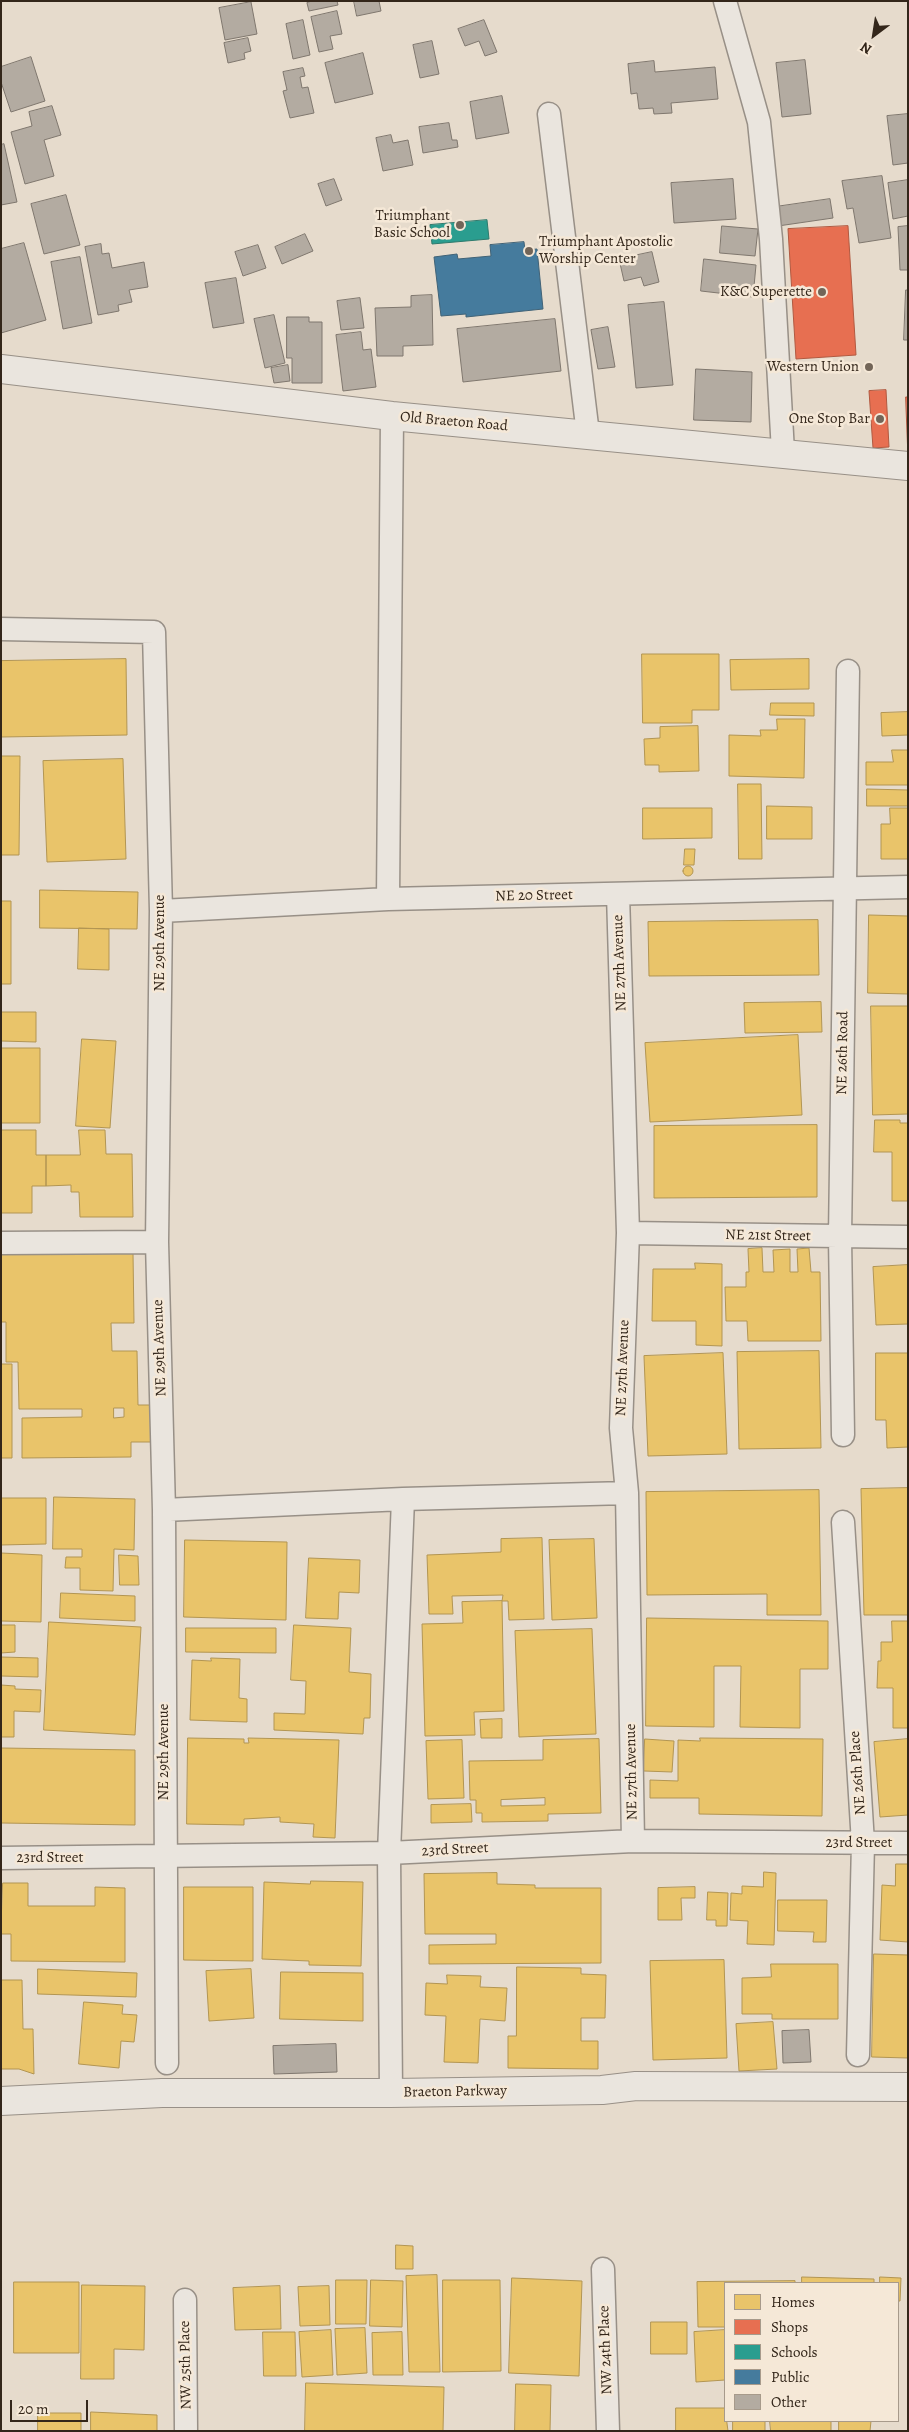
<!DOCTYPE html>
<style>
body{margin:0}
#map{position:relative;width:909px;height:2432px;overflow:hidden;background:#e6dbcc;font-family:Alegreya,serif}
canvas{display:block}
.frame{position:absolute;inset:0;border:2px solid #33261a;pointer-events:none}
.legend{position:absolute;left:724px;top:2282px;width:175px;height:140px;box-sizing:border-box;background:#f5e8d7;border:1px solid #a79a8b;margin:0;padding:6px 9px;list-style:none;font-size:15px;color:#33261a}
.legend li{display:flex;align-items:center;gap:10px;height:25px}
.legend b{width:25px;border:1px solid #a79a8b}
.north{position:absolute;left:849px;top:10px;width:50px;height:50px;-webkit-text-stroke:4px #f5e8d7;paint-order:stroke;rotate:211deg;font-size:14px;font-weight:700;line-height:20px;text-align:center;color:#33261a}
.north::after{content:'';display:block;margin:auto;width:18px;height:22px;background:#33261a;clip-path:polygon(50% 0,100% 100%,50% 72%,0 100%)}
.scale{position:absolute;left:10px;top:2400px;width:78px;height:22px;box-sizing:border-box;border:2px solid #33261a;border-top:0;padding-left:6px;font-size:15px;line-height:18px;white-space:nowrap;color:#33261a;-webkit-text-stroke:4px #f5e8d7;paint-order:stroke}
</style>
<div id="map">
<canvas width="909" height="2432"></canvas>
<div class="frame"></div>
<ul class="legend">
<li><b style="height:14px;background:#e9c46a"></b>Homes</li>
<li><b style="height:14px;background:#e76f51"></b>Shops</li>
<li><b style="height:14px;background:#2a9d8f"></b>Schools</li>
<li><b style="height:14px;background:#457b9d"></b>Public</li>
<li><b style="height:14px;background:#b3aba1"></b>Other</li>
</ul>
<div class="north">N</div>
<div class="scale">20 m</div>
</div>
<script>
const c = document.querySelector('canvas').getContext('2d');
c.lineJoin = 'round';
function fill(path, color) { c.fillStyle = color; c.fill(path, 'evenodd'); }
function trace(path, color, width, dash) { c.strokeStyle = color; c.lineWidth = width; c.lineCap = dash ? 'butt' : 'round'; c.setLineDash(dash || []); c.stroke(path); }
function drawText(font, color, halo, rows, align = 'center') {
  c.font = font + ' Alegreya,serif'; c.lineWidth = 5; c.setLineDash([]); c.textBaseline = 'middle'; c.strokeStyle = halo; c.fillStyle = color; for (const [text, x, y, turn = 0] of rows) {
    c.save(); c.translate(x, y); c.rotate((+turn || 0) * Math.PI / 180); c.textAlign = isNaN(turn) ? turn : align; if (halo) c.strokeText(text, 0, 0); c.fillText(text, 0, 0); c.restore();
  }
}
const homes = new Path2D(`
 M642,654h77v56h-27v13h-49z
 M126,659l1,76 -126,2v-76z
 M809,659v30l-78,1 -1,-30z
 M771,703h43v13l-44,-1z
 M908,712v23l-26,1 -1,-23z
 M777,719h28l-1,59 -75,-2v-41l32,1 -1,-6h17z
 M698,726l1,45 -40,1v-7h-14l-1,-26 16,-1v-11z
 M892,750h16v35h-42v-23h27z
 M1,756h19l-1,99h-18z
 M123,759l3,100 -79,3 -4,-101z
 M738,784h23l1,75h-23z
 M867,789l41,1v16h-41z
 M767,806l45,1v32h-45z
 M643,808h69v30l-69,1z
 M890,808h18v51h-27v-35h9z
 M685,849h10l-1,16h-10z
 M683 871a5 5 0 1 1 10 0a5 5 0 1 1-10 0Z
 M40,890l98,2 -1,37 -97,-1z
 M1,901h10v83h-10z
 M869,915l39,1v78l-40,-1z
 M818,920l1,55 -170,1 -1,-54z
 M79,928l30,1v41l-31,-1z
 M821,1002l1,30 -77,1 -1,-30z
 M871,1006h37v108l-35,1z
 M1,1012h35v30l-35,-1z
 M798,1035l4,80 -152,7 -5,-79z
 M82,1039l34,2 -6,87 -34,-2z
 M1,1048h39v75h-39z
 M875,1120h25v3h8v78h-16v-49h-18z
 M817,1125v72l-163,1v-72z
 M1,1130h35v25h10v31h-14v27h-31z
 M79,1130h26l1,24h26l1,63h-53l-1,-25h-8v-7l-25,1v-31h34z
 M762,1248l1,24h11l-1,-22 17,-1v23h8l-1,-23 12,-1 2,24h9l1,69h-73l-1,-20h-21l-1,-34h21v-15h3l-1,-23z
 M133,1252l1,71h-23l1,28h25l1,54h16v37h-23v15l-109,1v-40l60,-1v-8h-63l-1,-47h-12v-40h-5v-69zM114,1408h10v9l-10,1z
 M695,1263l27,1v82l-26,-1v-24h-44l1,-52h42z
 M908,1265v59l-32,1 -3,-58z
 M819,1351l2,97 -82,1 -2,-97z
 M723,1353l4,101 -79,2 -4,-100z
 M876,1353h32v94l-21,1 -1,-28h-10z
 M1,1364h11v94h-11z
 M908,1488v127h-44l-3,-126z
 M819,1490l2,125h-54v-21l-120,1 -1,-103z
 M54,1497l81,2 -1,51 -20,-1 -1,42 -33,-1v-22h-15l1,-11h16v-8h-29z
 M1,1498h45v46l-45,1z
 M542,1538l2,81 -35,1 -1,-19h-6l1,-6 -51,1 1,18h-24l-2,-59 74,-3v-13z
 M594,1539l3,79 -45,2 -3,-80z
 M185,1540l102,2 -1,78 -102,-3z
 M1,1553l41,2 -1,67 -40,-1z
 M119,1555l19,1 1,29h-19z
 M309,1558l51,2 -1,33 -20,-1 -1,27 -32,-1z
 M61,1593l74,3v25l-75,-3z
 M502,1601l2,110 -30,1 1,23 -50,1 -3,-112 41,-1 -1,-21z
 M647,1618l181,3v48h-28v59l-60,-1 1,-61h-27v61l-68,-1z
 M892,1621h16v107h-15v-40h-16l1,-27h3v-19h11z
 M49,1622l92,5 -6,108 -91,-5z
 M1,1625h14v27l-14,1z
 M294,1625l57,3 -2,44 22,2 -1,44h-6l-1,16 -89,-4v-17l31,1 1,-33 -15,-1z
 M186,1628h90v25l-90,-1z
 M592,1629l4,105 -77,3 -4,-106z
 M1,1657l37,1v19l-37,-1z
 M211,1658l29,1 -1,39 8,1v23l-57,-2 2,-60 19,1z
 M1,1685l14,1v3l26,1 -1,22 -26,-1v26h-13z
 M502,1719v19h-21l-1,-18z
 M188,1738l56,1v4h5l-1,-5 91,2 -4,98 -22,-1 1,-13 -34,-2v-5l-36,2v6l-57,-1z
 M700,1738l123,1 -1,77 -123,-2v-16h-49v-18l28,1v-41l22,1z
 M599,1739l2,74 -53,1v7l-66,1v-9h-6v-13h-6l-1,-39 74,-1v-20zM545,1798v7l-44,1v-6z
 M645,1739l29,2 -2,31 -28,-1z
 M908,1739v76l-28,2 -6,-75z
 M462,1740l2,58 -36,1 -2,-58z
 M1,1748l134,2v75l-134,-2z
 M471,1804l1,18 -41,1v-18z
 M896,1864h12v78l-28,-2 2,-55 13,1z
 M764,1872l12,1 -2,72 -27,-1 1,-23 -18,-1 1,-27 11,1v-8l21,1z
 M497,1873v11l38,1v3h66v75l-172,1v-19l67,-1v-10h-71l-1,-60z
 M311,1881l52,1 -2,84 -52,-1v-4l-47,-2 2,-77 46,2z
 M3,1883h25v23h67v-19l30,1v74l-114,-1v-27h-10z
 M184,1887h69v74l-69,-1z
 M695,1887v11h-14l1,22h-24v-32z
 M708,1892l20,1 -1,33h-11v-6h-9z
 M778,1900h49l-1,42h-13l1,-10 -36,-1z
 M874,1954l34,1v103l-36,-1z
 M724,1960l3,98 -74,2 -3,-99z
 M771,1964h67v55h-66v-5h-30v-36l29,-1z
 M517,1967l64,1v6l25,1 -1,43h-24v23h17v28l-90,-1v-32h8z
 M38,1969l99,4 -1,24 -98,-3z
 M251,1969l3,49 -45,3 -3,-50z
 M281,1972l82,1v48l-83,-2z
 M447,1975l34,1 -1,11 27,1 -2,33 -25,-2 -2,44 -34,-1 2,-46 -21,-1 1,-32 21,1z
 M1,1980h21l1,49h10l1,45 -15,-5h-18z
 M84,2002l39,3 -1,9 15,1 -3,27 -13,-1 -2,27 -40,-4z
 M773,2022l4,47 -38,2 -3,-47z
 M396,2245l17,1v23h-17z
 M437,2275l3,97h-31l-3,-96z
 M802,2277l72,2v4h-72z
 M880,2277l21,1 -1,23h-2v-18h-18z
 M512,2278l70,3 -3,95 -70,-3z
 M336,2280h31l-1,44h-30z
 M371,2280l32,1 -1,46 -32,-1z
 M443,2280h57l1,91 -58,1z
 M795,2281v2h-70v44h-27l-1,-45z
 M14,2282h65v71h-65z
 M82,2285l63,1 -1,64 -30,-1v30h-33z
 M280,2286l1,43 -46,1 -2,-42z
 M329,2286l1,39 -30,1 -2,-39z
 M651,2322h36v32h-36z
 M365,2328l2,45 -30,2 -2,-46z
 M331,2330l2,45 -31,2 -3,-45z
 M725,2330v50l-29,2 -2,-50z
 M263,2332h32l1,44h-32z
 M402,2332l1,43h-30l-1,-42z
 M306,2383l138,4 -1,44h-138z
 M516,2384l35,1 -1,46h-35z
 M676,2408h49l3,23h-52z
 M91,2412l66,3v16h-66z
 M38,2413h43v18h-43z
 M733,2421h32v10h-32z
 M770,2421h61v10h-60z
 M839,2421h32l-1,10h-31z`);
fill(homes, '#e9c46a');
trace(homes, '#b29552', 1);
const shops = new Path2D(`
 M848,226l8,129 -60,4 -8,-130z
 M886,390l3,57 -16,1 -4,-57z
 M906,397h2v60z`);
fill(shops, '#e76f51');
trace(shops, '#b15940', 1);
const schools = new Path2D(`
 M487,220l2,19 -57,5 -2,-19z`);
fill(schools, '#2a9d8f');
trace(schools, '#2d796c', 1);
const public = new Path2D(`
 M524,242l1,8 12,-1 6,60 -77,8v-3l-25,2 -7,-59 23,-3 1,5 33,-3 -1,-11z`);
fill(public, '#457b9d');
trace(public, '#406276', 1);
const building = new Path2D(`
 M312,1h25l1,4 -29,6 -2,-8z
 M354,1h25l2,10 -24,5z
 M251,2l6,32 -32,6 -6,-32z
 M337,11l5,23 -12,2 3,13 -14,3 -8,-35z
 M303,20l7,35 -17,4 -7,-35z
 M484,20l13,32 -12,4 -6,-15 -14,5 -7,-17z
 M248,38l3,13 -7,2 1,6 -17,4 -4,-20z
 M432,41l7,33 -19,4 -7,-33z
 M363,53l10,41 -38,9 -10,-40z
 M31,57l14,44 -34,11 -10,-30v-15z
 M805,60l6,54 -29,3 -6,-54z
 M654,61l1,11 60,-5 3,32 -47,4 1,10 -18,1 -1,-6 -14,1 -2,-16 -6,1 -3,-30z
 M303,68l2,8 -5,1 2,11 6,-1 6,26 -24,5 -7,-27 4,-1 -4,-18z
 M502,96l7,37 -33,6 -6,-37z
 M52,106l9,29 -17,5 10,36 -29,8 -14,-52 21,-6 -3,-14z
 M908,114v49l-15,2 -6,-49z
 M449,123l3,17h5l1,7 -35,6 -4,-26z
 M391,135l2,8 15,-3 5,25 -30,6 -7,-33z
 M4,144l13,58 -16,3v-60z
 M882,176l9,62 -32,5 -6,-35 -6,1 -5,-28z
 M334,179l8,21 -16,6 -8,-22z
 M733,179l3,40 -62,4 -3,-40z
 M908,180v36l-15,3 -5,-36z
 M66,195l14,50 -36,9 -13,-50z
 M830,199l3,19 -55,8 -3,-19z
 M722,226l36,3 -3,27 -35,-3z
 M908,226v44h-8l-2,-43z
 M305,234l8,17 -31,13 -7,-17z
 M24,243l22,77 -45,13v-84z
 M101,244l1,10 7,-1 3,15 32,-6 4,25 -19,3 3,12 -14,3 1,6 -21,4 -13,-68z
 M258,245l8,23 -23,8 -8,-24z
 M652,252l7,30 -15,4 -3,-9 -17,4 -5,-22z
 M80,257l12,66 -29,6 -12,-67z
 M704,259l52,6 -3,32 -52,-6z
 M236,278l8,45 -31,5 -8,-45z
 M906,290h2v50h-4z
 M432,295l1,50 -30,1v10h-26l-2,-48 36,-1v-11z
 M360,298l4,30 -23,2 -4,-29z
 M664,302l9,83 -37,3 -8,-83z
 M274,315l11,48 -20,5 -11,-49z
 M287,317h22v5h13v61h-30v-25h-5z
 M555,319l6,52 -98,11 -6,-53z
 M608,327l7,40 -17,2 -7,-39z
 M361,332l2,18 8,-1 5,38 -33,4 -7,-56z
 M288,365l2,16 -16,2 -3,-15z
 M696,369l56,3 -1,50 -57,-2z
 M809,2030l2,32 -28,1 -1,-32z
 M336,2044l1,28 -63,2 -1,-28z`);
fill(building, '#b3aba1');
trace(building, '#7f776e', 1);
const minor = new Path2D(`
 M725,1l34,121 12,117 12,213
 M549,114l39,320
 M1,629l153,3 7,279 -4,331 7,268 3,553
 M618,894l10,339 -7,195 6,65 6,348
 M388,899l4,-483
 M161,911l227,-12 520,-12
 M628,1233l280,4
 M1,1243l156,-1
 M843,1435l-3,-198 8,-566
 M164,1510l239,-11 224,-6
 M843,1522l20,321 -5,212
 M1,1858l388,-5 244,-12 275,2
 M391,2093l-2,-240 14,-354
 M603,2269l5,162
 M185,2300l1,131`);
const tertiary = new Path2D(`
 M1,369l391,47 516,50
 M1,2101l161,-8h229l211,-3 34,-4 272,1`);
trace(minor, '#989087', 25);
trace(tertiary, '#989087', 30);
trace(minor, '#eae5de', 22);
trace(tertiary, '#eae5de', 28);
for (const [x, y, r, color] of [
 [460,225,5,"#726558"],
 [529,251,5,"#726558"],
 [822,292,5,"#726558"],
 [869,367,5,"#726558"],
 [880,419,5,"#726558"]
]) { const dot = new Path2D(); dot.arc(x, y, r, 0, 2 * Math.PI); c.fillStyle = color; c.fill(dot); trace(dot, '#f5e8d7', 2); }
drawText('15px', '#33261a', '#f5e8d7', [
 ["Triumphant",450,216],
 ["Basic School",450,233],
 ["Triumphant Apostolic",539,242,"left"],
 ["Worship Center",539,259,"left"],
 ["K&C Superette",812,292],
 ["Western Union",859,367],
 ["One Stop Bar",870,419]
], 'right');
drawText('15px', '#33261a', '#f5e8d7', [
 ["Old Braeton Road",454,422,5],
 ["NE 20 Street",534,896,-1],
 ["NE 29th Avenue",160,943,-90],
 ["NE 27th Avenue",620,963,-92],
 ["NE 26th Road",843,1053,-89],
 ["NE 21st Street",768,1236,1],
 ["NE 29th Avenue",160,1348,-92],
 ["NE 27th Avenue",623,1368,-88],
 ["NE 29th Avenue",164,1752,-90],
 ["NE 27th Avenue",632,1772,-91],
 ["NE 26th Place",858,1773,-94],
 ["23rd Street",859,1843],
 ["23rd Street",455,1850,-3],
 ["23rd Street",50,1858],
 ["Braeton Parkway",455,2092,-1],
 ["NW 24th Place",606,2350,-92],
 ["NW 25th Place",186,2365,-91]
]);
</script>
